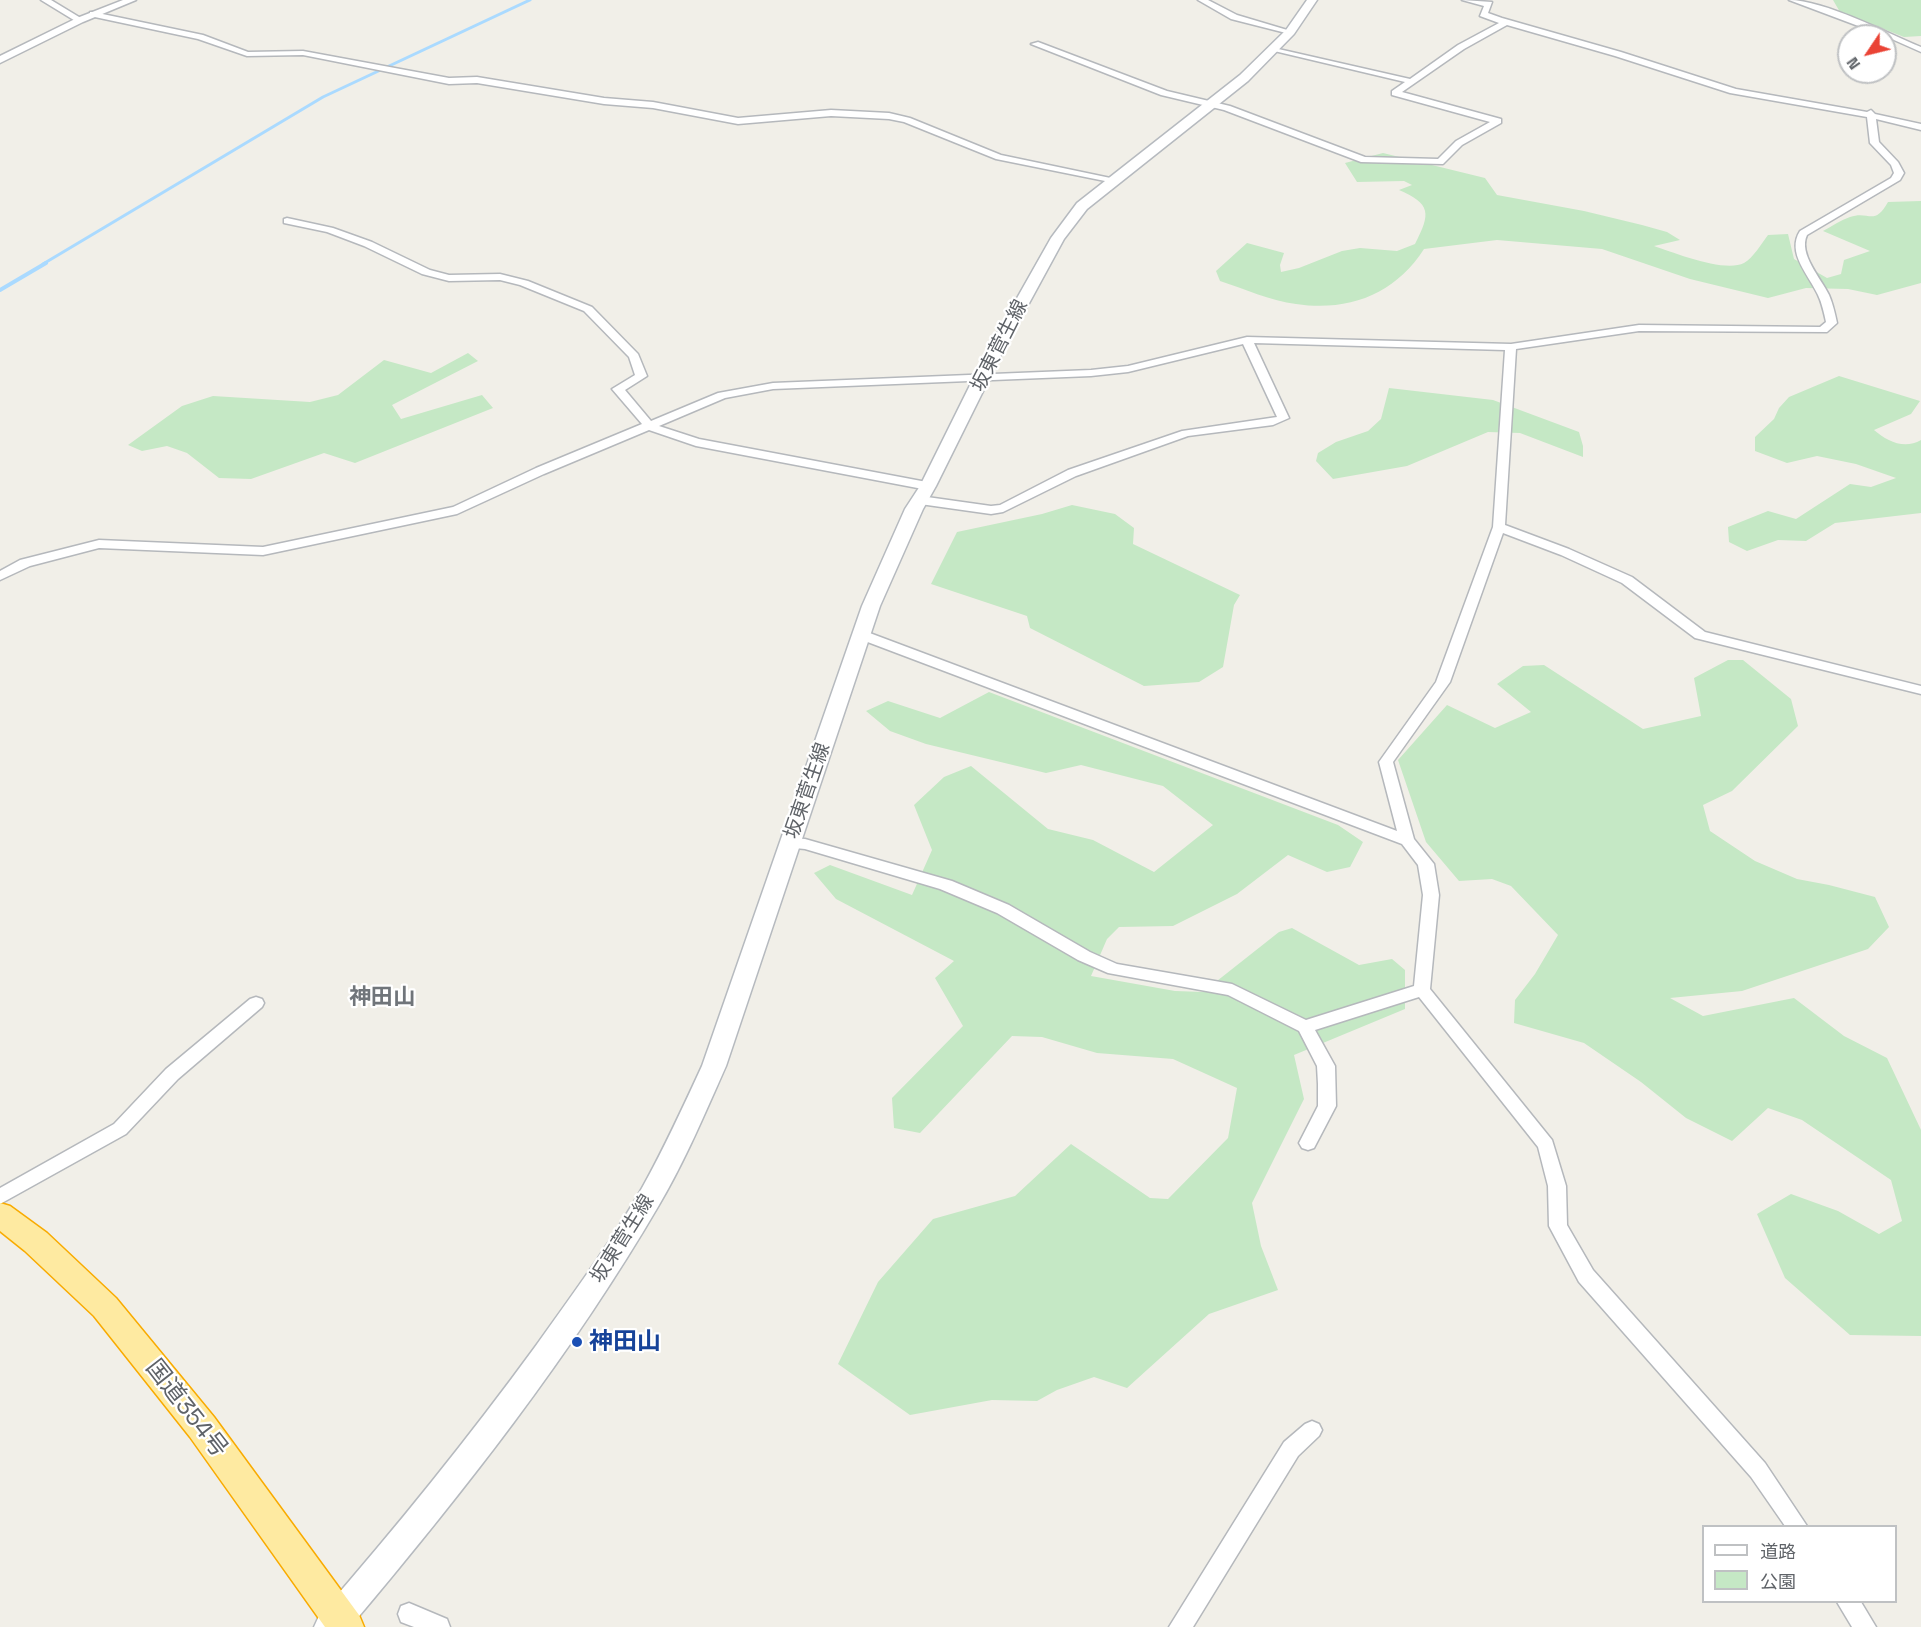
<!DOCTYPE html>
<meta charset="utf-8">
<style>
body{margin:0}
#map{position:relative;width:1921px;height:1627px;overflow:hidden;background:#f1efe8;font-family:"Space Grotesk","Noto Sans JP",sans-serif}
canvas{display:block}
.legend{position:absolute;left:1702px;top:1525px;width:195px;height:78px;box-sizing:border-box;background:#fff;border:2px solid #bfc1c3;margin:0;padding:8px 10px;list-style:none;font-size:18px;color:#5f6368}
.legend li{display:flex;align-items:center;gap:12px;height:30px}
.legend b{width:30px;border:2px solid #bfc1c3}
.north{position:absolute;left:1837px;top:24px;width:60px;height:60px;box-sizing:border-box;background:#fff;border:2px solid #bfc1c3;border-radius:50%;rotate:235deg;font-size:16px;font-weight:700;line-height:24px;text-align:center;color:#5f6368}
.north::after{content:'';display:block;margin:auto;width:21px;height:27px;background:#ea4335;clip-path:polygon(50% 0,100% 100%,50% 72%,0 100%)}
</style>
<div id="map">
<canvas width="1921" height="1627"></canvas>
<ul class="legend">
<li><b style="height:8px;background:#fff"></b>道路</li>
<li><b style="height:16px;background:#c5e8c5"></b>公園</li>
</ul>
<div class="north">N</div>
</div>
<script>
const c = document.querySelector('canvas').getContext('2d');
c.lineJoin = 'round';
function fill(path, color) { c.fillStyle = color; c.fill(path, 'evenodd'); }
function trace(path, color, width, dash) { c.strokeStyle = color; c.lineWidth = width; c.lineCap = dash ? 'butt' : 'round'; c.setLineDash(dash || []); c.stroke(path); }
function drawText(font, color, halo, rows, align = 'center') {
  c.font = font + ' "Space Grotesk","Noto Sans JP",sans-serif'; c.lineWidth = 4.5; c.setLineDash([]); c.textBaseline = 'middle'; c.strokeStyle = halo; c.fillStyle = color; for (const [text, x, y, turn = 0] of rows) {
    c.save(); c.translate(x, y); c.rotate((+turn || 0) * Math.PI / 180); c.textAlign = isNaN(turn) ? turn : align; if (halo) c.strokeText(text, 0, 0); c.fillText(text, 0, 0); c.restore();
  }
}
fill(new Path2D(`
 M1833,0h88v36l-17,1 -64,-25z
 M1383,153l102,25 12,17 87,16 58,14 25,7 13,8 -26,6c21,7 71,27 90,17 9,-5 18,-20 24,-28l20,-1 6,25 33,19 14,-4 3,-14 26,-9 -47,-20c9,-5 18,-11 27,-14 19,-7 24,10 38,-15l33,-1v82l-44,12 -29,-6 -42,-1 -38,10 -78,-19 -88,-30 -105,-9 -73,9c-29,45 -75,63 -128,55 -25,-3 -51,-15 -76,-23l-4,-10 31,-28 37,10 -4,12 1,7 18,-4 43,-17 18,-3 37,3 18,-7c16,-31 16,-40 -16,-54l13,-5 -8,-4 -47,1 -12,-19z
 M468,353l10,8 -86,44 9,14 81,-24 11,13 -138,55 -31,-10 -73,26 -32,-1 -32,-25 -20,-7 -25,5 -14,-6 54,-39 31,-10 97,6 28,-7 46,-35 47,13z
 M1839,376l81,25 -9,13 -37,16c13,11 30,20 47,10v73l-86,10 -29,18 -28,-1 -31,11 -18,-9 -1,-15 40,-16 28,8 54,-35 21,3 25,-9 -40,-14 -39,-8 -30,7 -32,-12v-14l19,-18 5,-11 10,-11z
 M1389,388l104,12 86,32 4,14v11l-63,-24 -32,-1 -81,34 -74,13 -17,-18 2,-8 18,-11 32,-11 13,-12z
 M1072,505l43,9 19,14 -1,16 107,51 -6,10 -11,62 -24,15 -55,4 -114,-58 -3,-12 -96,-32 26,-52 85,-18z
 M1728,660h15l48,39 7,27 -66,65 -29,14 7,26 45,30 42,18 32,6 46,12 14,30 -21,22 -126,42 -72,7 33,18 91,-18 50,38 43,22 34,72v206l-71,-1 -65,-57 -28,-64 34,-20 47,17 41,23 23,-13 -11,-41 -89,-60 -34,-12 -36,33 -46,-23 -45,-36 -57,-39 -70,-20 1,-23 20,-26 23,-39 -47,-49 -19,-7 -33,2 -33,-39 -28,-82 49,-55 48,23 36,-16 -34,-28 26,-18 21,-1 99,64 58,-13 -7,-38z
 M989,692l349,133 25,17 -13,25 -23,5 -39,-17 -51,39 -64,32 -54,1 -12,12 -16,37 84,15 28,1 76,-60 13,-4 67,37 33,-6 13,11v39l-111,46 10,44 -52,104 9,43 17,44 -69,24 -82,74 -33,-11 -37,13 -20,11 -45,-1 -82,15 -72,-51 40,-82 55,-63 82,-23 56,-52 79,54 18,1 60,-61 9,-50 -64,-29 -76,-6 -55,-16 -30,-1 -92,97 -26,-5 -2,-30 71,-72 -28,-48 19,-17 -118,-62 -22,-26 16,-8 82,30 20,-45 -18,-45 30,-28 27,-11 77,63 45,11 61,32 59,-47 -50,-39 -82,-21 -35,8 -120,-29 -36,-13 -24,-20 22,-10 52,17z`), '#c5e8c5');
trace(new Path2D(`
 M43,264l280,-167 207,-97`), '#aadaff', 3);
trace(new Path2D(`
 M0,290l46,-27`), '#aadaff', 4);
const minor = new Path2D(`
 M41,0h10l33,20 -7,2z
 M1198,0h10l29,15 57,17 -4,2 -59,-15z
 M1462,0l30,2 -4,11 14,5 119,34 115,37 131,23 4,-2 4,4 46,10v6l-45,-11 3,23 19,20 6,11 -4,7 -93,55c-9,19 14,43 22,60 4,9 6,19 8,28l-10,9 -188,-1 -123,18 -11,176 64,24 63,28 73,55 216,54v8l-226,-56 -73,-55 -61,-28 -58,-22 -53,149 -57,80 21,77 20,25 5,31 -9,94 122,151 14,46 1,39 26,45 172,193 42,63h-22l-34,-49 -172,-195 -30,-56 -1,-40 -10,-39 -119,-150 -104,33 20,36 1,40 -22,42 -6,2 -6,-2 -3,-5 19,-37v-22l-1,-18 -18,-35 -71,-36 -120,-22 -30,-13 -81,-47 -57,-24 -135,-40 -21,-2 -3,-4 8,-5 16,1 147,42 57,24 81,47 27,12 115,20 74,36 108,-34 9,-91 -5,-30 -16,-21 -545,-206 -2,-3 7,-4 5,1 530,199 -18,-69 57,-80 57,-155 12,-177 -251,-7 35,75 -16,7 -85,11 -112,40 -73,36 -12,2 -71,-10 -6,-4 6,-4 71,10 9,-1 68,-35 114,-39 95,-14 -34,-73 -115,28 -37,4 -318,13 -48,9 -66,28 40,13 233,44 2,3 -6,4 -232,-44 -47,-16 -105,44 -87,40 -194,41 -164,-7 -69,18 -30,14v-9l20,-11 79,-20 164,7 190,-40 83,-39 106,-44 -30,-35 23,-14 -6,-18 -45,-46 -64,-26 -20,-5 -51,1 -27,-7 -58,-28 -37,-14 -43,-9v-4l3,-1 46,10 39,14 58,28 19,5 51,-1 28,7 64,26 46,47 9,22 -22,14 26,31 67,-28 55,-10 318,-13 37,-4 119,-29 264,7 128,-19 181,2 6,-5c-2,-9 -4,-19 -8,-27 -9,-20 -32,-42 -18,-64l91,-53 3,-5 -3,-8 -21,-22 -3,-26 -137,-24 -115,-37 -108,-31 -43,24 -62,43 99,27v4l-39,22 -19,19 -82,-2 -137,-52 -63,-15 -130,-51 7,-2 129,49 63,15 135,51 73,2 18,-18 34,-19 -98,-27v-4l13,-9 -135,-32 4,-2 136,31 48,-34 41,-22 -19,-7 4,-10z
 M1789,0c35,0 98,33 132,47v5l-36,-16z
 M93,12l110,23 45,17 55,-1 146,27 28,-1 127,21 49,4 85,16 93,-8 58,3 21,5 91,37 119,25 -5,3 -119,-24 -92,-37 -15,-3 -58,-3 -93,8 -85,-16 -49,-4 -127,-21 -28,1 -146,-29 -56,1 -49,-17 -108,-23v-4z
 M256,997l6,2 2,4 -2,4 -84,72 -52,55 -126,70v-16l114,-64 52,-55 84,-70z
 M1312,1421l7,3 3,6 -3,6 -21,20 -105,171h-24l115,-185 21,-18z
 M1837,1602h24l15,25h-24z
 M409,1603l38,16 3,8h-36l-13,-5 -3,-8 3,-8z`);
const tertiary = new Path2D(`
 M123,0h13l-53,22 -83,41v-7l77,-38z`);
const secondary = new Path2D(`
 M1307,0h10l-23,34 -46,47 -161,128 -23,30 -62,114 -66,133 -13,23 -43,97 -154,460c-21,47 -41,95 -67,139 -88,151 -197,289 -309,422h-36l5,-11c76,-87 148,-176 216,-269 37,-52 75,-103 107,-159 22,-39 41,-81 60,-122l160,-460 43,-97 15,-23 66,-133 65,-115 26,-35 163,-128 46,-45z`);
const trunk = new Path2D(`
 M0,1203l10,3 37,27 69,65 98,119 145,198 5,12h-39l-135,-190 -96,-121 -69,-65 -25,-20z`);
trace(minor, '#b5b8bc', 3);
trace(tertiary, '#b5b8bc', 3);
trace(secondary, '#b6babf', 3);
trace(trunk, '#f9ab00', 3);
fill(minor, '#fff');
fill(tertiary, '#fff');
fill(secondary, '#fff');
fill(trunk, '#feeaa1');
for (const [x, y, r, color] of [
 [577,1342,6,"#1a4fb4"]
]) { const dot = new Path2D(); dot.arc(x, y, r, 0, 2 * Math.PI); c.fillStyle = color; c.fill(dot); trace(dot, '#fff', 2); }
drawText('20px', '#5f6368', '#fff', [
 ["坂東菅生線",1000,346,-63],
 ["坂東菅生線",808,791,-71],
 ["坂東菅生線",623,1239,-58]
]);
drawText('bold 22px', '#70757a', '#fff', [
 ["神田山",382,998]
]);
drawText('bold 24px', '#164399', '#fff', [
 ["神田山",589,1342]
], 'left');
drawText('24px', '#5f6368', '#fff', [
 ["国道354号",186,1409,52]
]);
</script>
